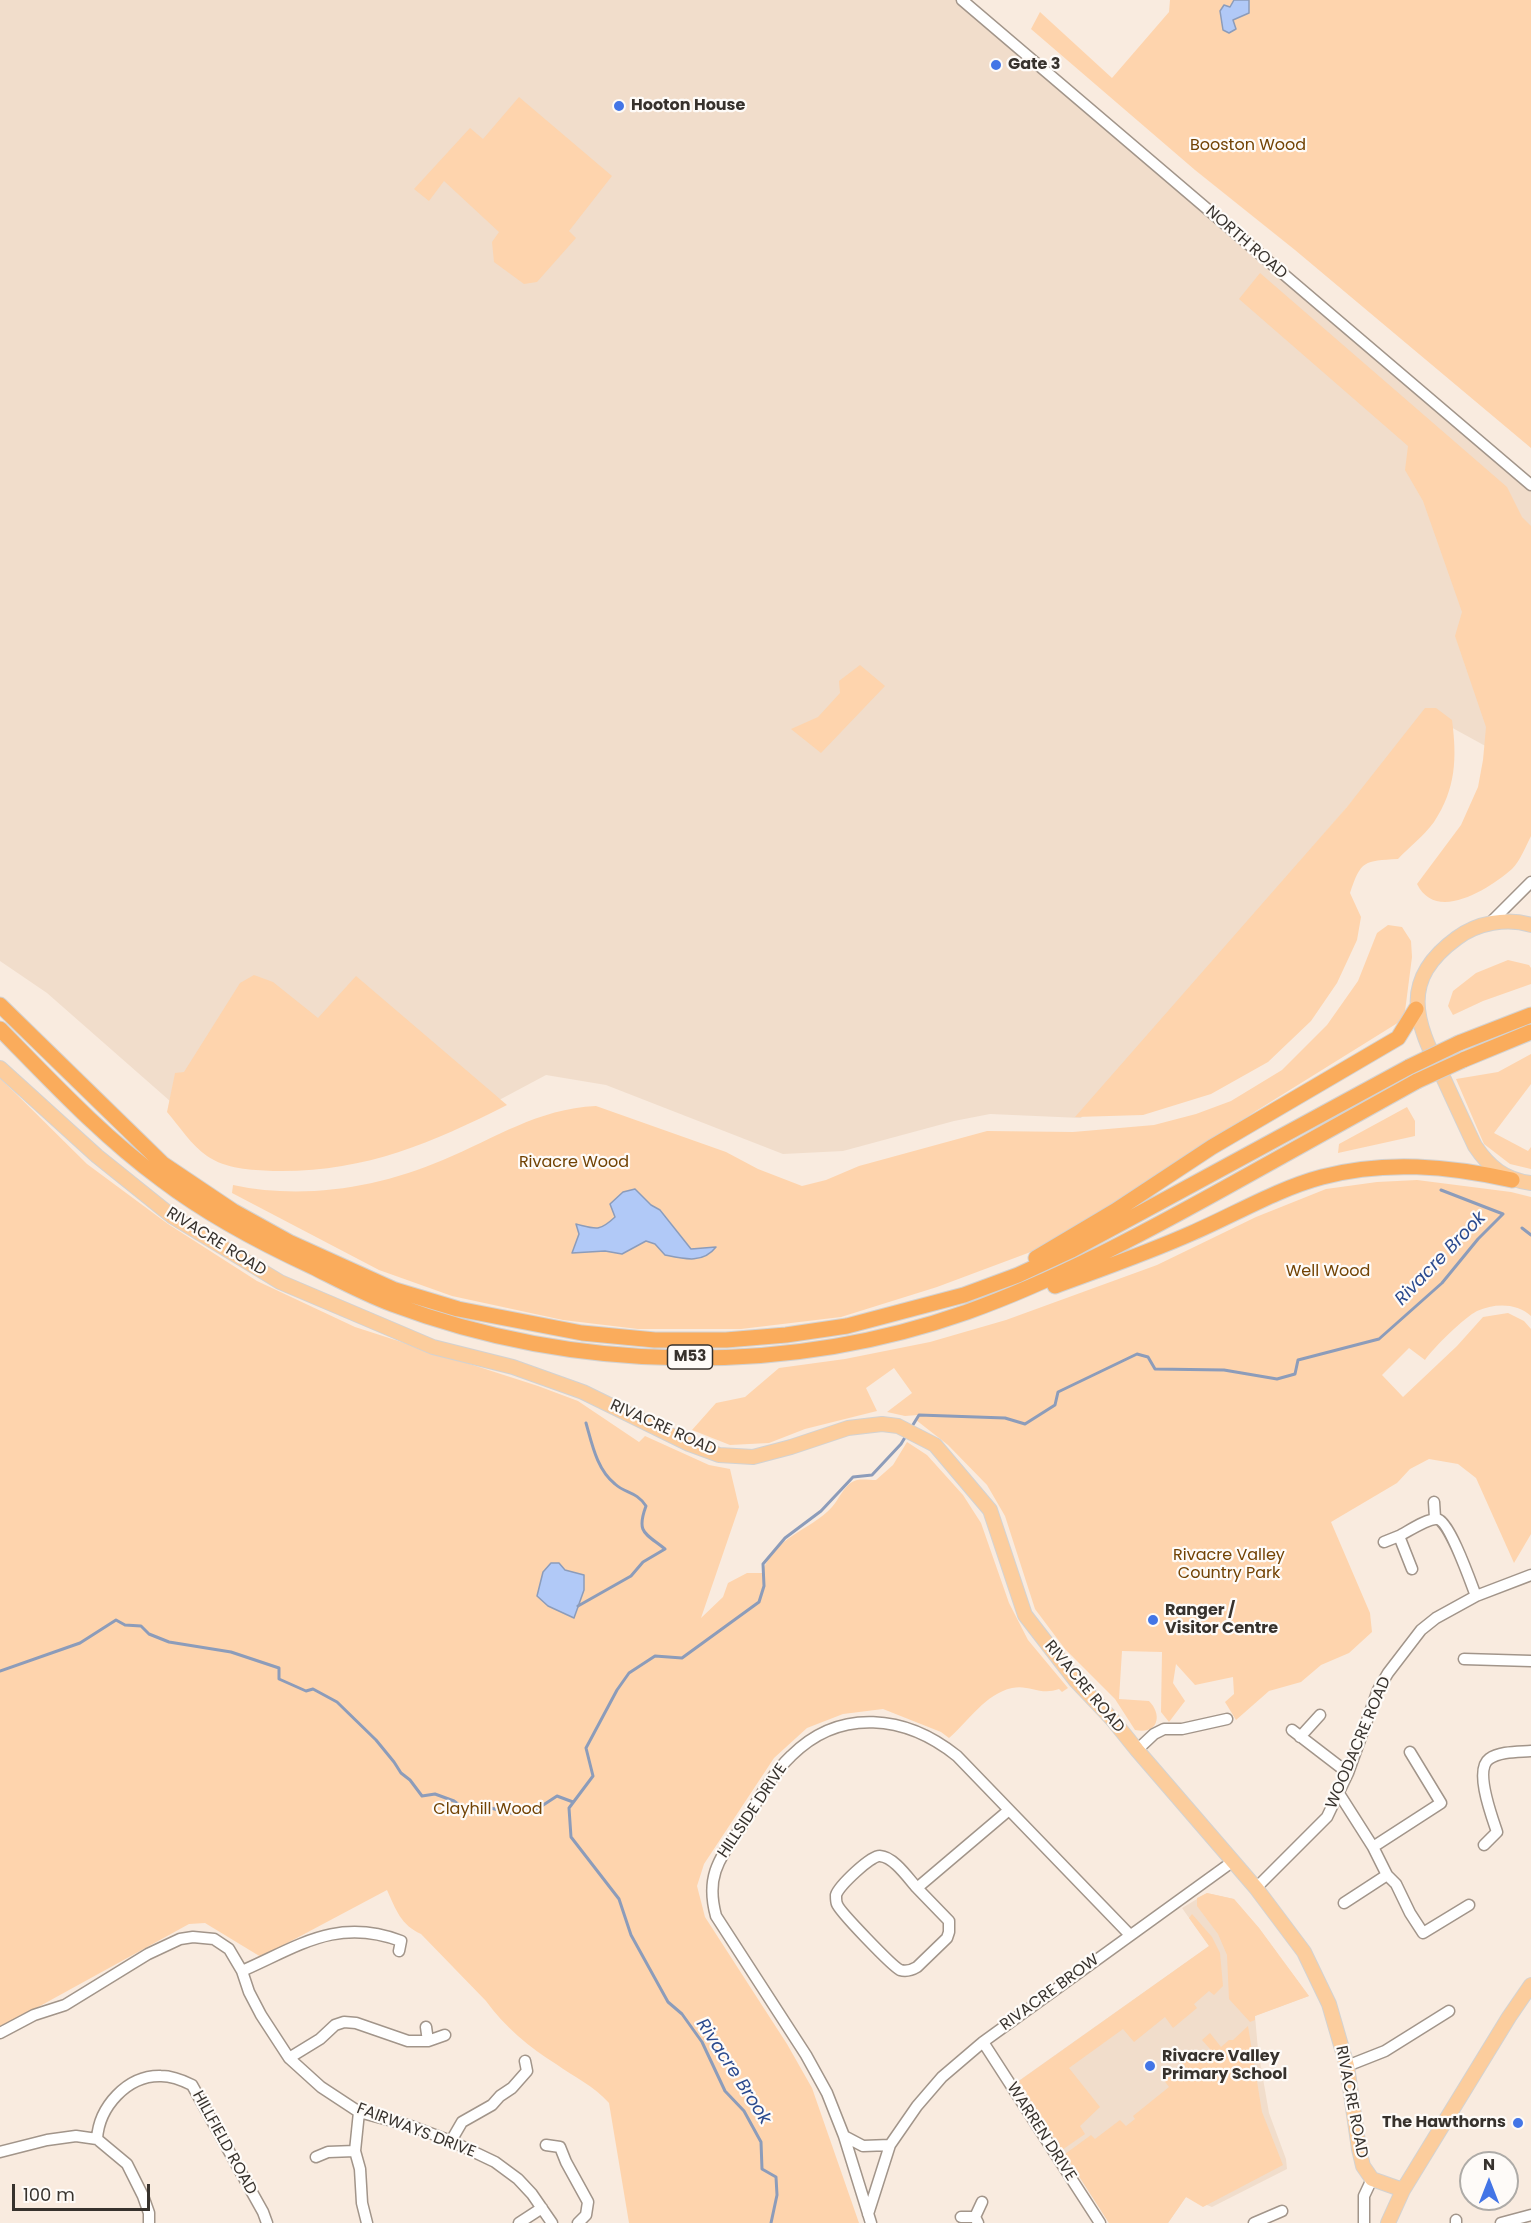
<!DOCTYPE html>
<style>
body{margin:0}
#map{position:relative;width:1531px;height:2223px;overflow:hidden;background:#f9ebdf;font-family:Poppins,sans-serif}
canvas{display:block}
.north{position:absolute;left:1459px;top:2151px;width:60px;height:60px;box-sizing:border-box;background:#fefbf8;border:2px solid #aeaba7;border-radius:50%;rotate:0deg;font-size:16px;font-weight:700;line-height:24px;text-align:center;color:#37322d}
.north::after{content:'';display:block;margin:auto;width:21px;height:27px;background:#4375e6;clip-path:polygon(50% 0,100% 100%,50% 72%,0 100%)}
.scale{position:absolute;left:12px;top:2184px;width:138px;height:27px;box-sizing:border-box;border:3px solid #37322d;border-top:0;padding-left:8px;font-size:18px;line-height:21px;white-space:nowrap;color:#37322d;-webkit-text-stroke:4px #fefbf8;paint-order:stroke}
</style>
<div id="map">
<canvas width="1531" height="2223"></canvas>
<div class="north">N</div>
<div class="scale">100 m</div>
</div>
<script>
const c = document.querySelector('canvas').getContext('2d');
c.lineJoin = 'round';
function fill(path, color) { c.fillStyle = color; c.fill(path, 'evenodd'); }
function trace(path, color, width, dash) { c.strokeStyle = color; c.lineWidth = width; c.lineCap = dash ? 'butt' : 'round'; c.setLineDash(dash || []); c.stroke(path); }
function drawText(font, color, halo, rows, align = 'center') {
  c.font = font + ' Poppins,sans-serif'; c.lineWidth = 4.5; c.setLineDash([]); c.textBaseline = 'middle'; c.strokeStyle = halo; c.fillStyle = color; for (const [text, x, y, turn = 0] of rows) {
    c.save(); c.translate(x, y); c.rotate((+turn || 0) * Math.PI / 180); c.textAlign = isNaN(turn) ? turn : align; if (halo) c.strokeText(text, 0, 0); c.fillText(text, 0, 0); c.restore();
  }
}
fill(new Path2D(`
 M0,0h962l569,488v283l-104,-57 -346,404 -91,-4 -36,7 -111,30 -60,3 -177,-69 -60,-10 -120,64 -182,27 -197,-173 -47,-32z
 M1207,1893l27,6 25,29 50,68 -54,20 3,34 11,63 17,46 1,10 -75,38 -26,-10 -18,26h-59l-92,-141 192,-136 -27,-38z`), '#f1ddcb');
fill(new Path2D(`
 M1170,0h361v448l-236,-198 -100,-80 -164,-141 9,-17 72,66 57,-66z
 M519,97l93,79 -43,55 7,7 -39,44 -13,2 -30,-22 -2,-20 7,-10 -55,-51 -15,20 -15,-12 56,-61 13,11z
 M1260,273l247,214 15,30 9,9v310c-5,10 -11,25 -19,33 -23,20 -76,54 -95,15l44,-59 17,-38 5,-27 3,-33 -31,-91 7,-24 -39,-111 -18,-31 3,-24 -169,-147z
 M860,665l25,21 -64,67 -30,-24 27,-12 22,-24 -1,-12z
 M1425,708h11l16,12c5,38 4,69 -18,102 -10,14 -25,25 -36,37 -34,2 -37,1 -48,34l11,24 -4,23 -20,43 -26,38 -43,41 -57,32 -68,21 -68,2 272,-310z
 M1388,925l14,2 9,14 1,16 -8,62 -148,92 -122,81 -98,58 -99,37 -96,30 -100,12h-103l-75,-9 -111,-24 -73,-26 -147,-77 1,-8c70,15 144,3 210,-25 53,-22 94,-51 153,-54l130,46 32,17 44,17 24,-6 33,-14 128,-35 86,1 81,-7 42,-11 35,-13 51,-31 45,-45 31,-44 19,-48zM635,1189l16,16 10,5 30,39 24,-2 -50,8 -10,-11 -9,-3 -24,13 -17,-3 -32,1 6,-18c35,-8 36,-17 56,-45z
 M1508,960l21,5 2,3v16l-48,17 -30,14 -5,-9 5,-15 23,-18z
 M254,975l19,7 45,36 38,-42 151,129c-77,39 -145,68 -234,66 -22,-1 -47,-2 -66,-15 -16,-11 -27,-29 -40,-44l7,-34 1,-5 9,-1 56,-89z
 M1531,1054v30l-37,49 34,18 3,-4v22l-21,-5 -26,-20 -28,-65 42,-7z
 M0,1078l87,86 81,60 89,57 98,46 183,59 40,15 61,41 6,-6 64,29 21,4 9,38 -38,111 22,-21 5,-14 19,-10h15c13,-38 47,-41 70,-66 8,-9 13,-24 25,-27 6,-1 13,0 19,0l17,-15 14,-23 20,13 36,40 18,28 28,80 19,37 40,48 -6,4 -3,-3c-19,7 -30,-5 -47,-1 -27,6 -43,33 -63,50l-8,-6 -58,-23 -40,5 -36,14 -33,30 -70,106 -7,22 8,31 82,127 25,44 47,135h-230l-20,-120c-15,-17 -35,-26 -53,-39 -26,-16 -52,-38 -70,-63l-65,-67c-20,-9 -25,-24 -34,-44l-126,67 -56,-34 -16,1 -189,104z
 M1407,1107l8,14v15l-77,17 1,-9z
 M1417,1180l94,12 20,5v119c-14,-13 -36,-13 -54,-5 -12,6 -44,37 -52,49l-16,-12 -27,27 21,22 54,-51 26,-29 25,-4 16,8 7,8v205l-17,29 -38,-85 -18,-14 -29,-5 -19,10 -13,14 -66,39 39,91 2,19 -23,21 -28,12 -20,17 -32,9 -33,29 -11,-18 9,-8 -1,-17 -38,8 -19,-21 -3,19 12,18 -16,21 -8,-10 1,-60 -40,-1 -3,48 30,2c14,14 9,34 -14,29l-20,-31 -50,-50 -30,-40 -30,-93 -18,-31 -39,-40 -32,-25 2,-5 -13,1 -18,-4 25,-19 -18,-25 -28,20 11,23 -72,18 -36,14 -39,2 -38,-15 24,-27 29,-6 34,-29 66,-9 85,-17 76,-22 151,-55 99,-48 70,-28 51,-7z
 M1207,1893l27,6 25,29 50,68 -54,20v4l-5,2 -21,-23 -2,-44 -9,-21 -21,-28v-8z
 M1192,1914l20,23 8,16 3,33 -9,9 -5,-4 -15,13 3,4 -24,20 -8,-11 -31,25 -11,-13 -54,39 31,39 -20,19 5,8 -23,16 -43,-69 190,-135 -20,-28z
 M1248,2026l14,86 21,53 -80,42 -17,-10 -18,26h-59l-44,-69 26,-19 4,4 25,-19 6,6 9,-7 -2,-3 36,-29 -6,-8 26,-21 4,5 17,-14 -8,-9 8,-7 11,14 8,-7h4z`), '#fed4ad');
const water = new Path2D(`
 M1234,0h15v13l-16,7 3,9 -7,4 -6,-3 -3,-19 4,-6 6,2z
 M635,1189l16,16 9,5 31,39 25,-2c-13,17 -32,12 -51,8l-10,-11 -9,-3 -24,13 -17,-3 -33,2 7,-19 -3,-10c20,5 23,8 39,-7l-5,-13 13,-12z
 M551,1563h8l6,7 19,5v15l-10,28 -26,-12 -11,-10 6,-24z`);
fill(water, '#b1c9f7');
trace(water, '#8c9cba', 1.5);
trace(new Path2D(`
 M1522,1228l9,7
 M911,1428l8,-13 86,3 20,6 30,-19 3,-13 79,-38 11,3 7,12 69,1 53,9 18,-5 3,-14 81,-21 63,-56 36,-44 25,-25 -62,-24
 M578,1606l53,-30 12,-14 22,-13c-20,-16 -29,-16 -19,-43 -10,-15 -20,-12 -31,-22 -18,-14 -23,-40 -29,-61
 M0,1671l80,-28 36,-23 9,5 16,1 8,8 20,8 62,10 48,16v11l27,12 7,-2 24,13 39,38 18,22 7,11 9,7 12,16 13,-2 19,7 9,7 16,2 8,-3 23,6h21l26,-17 16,6
 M771,2223l6,-28 -1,-18 -14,-8 -1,-27 -17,-31 -19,-20 -23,-49 -20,-28 -14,-12 -37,-67 -12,-36 -48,-62 -2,-29 24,-32 -7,-28 31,-58 12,-17 26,-17 27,2 77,-56 5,-16 -1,-22 22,-26 36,-27 32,-34 19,-2 29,-31 6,-10`), '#8c9cba', 3);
const minor = new Path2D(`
 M962,0l569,485
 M1490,923l41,-41
 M1434,1502l1,16
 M1384,1542l15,-6
 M1412,1569l-13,-33c8,-4 29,-18 38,-17 12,1 34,64 39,77
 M1464,1659l67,2
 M1292,1730l56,43
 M1300,1737l20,-22
 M1137,1750l17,-16 10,-5h18l45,-10
 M1338,1792l35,55 14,28 9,9 14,29 13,20 46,-28
 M1484,1845l13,-13c-5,-15 -23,-62 -8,-73 11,-8 30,-7 42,-8
 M1373,1847l68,-44 -31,-51
 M917,1888l32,33v11l-2,6 -30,29c-5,3 -10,5 -17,3 -8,-4 -61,-59 -63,-66 -1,-2 -1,-8 -1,-9 3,-9 35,-40 44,-39 14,1 28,22 37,32l92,-78
 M1256,1888l71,-71 21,-44 30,-83 10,-17 33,-43 15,-12 40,-22 55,-21
 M1344,1903l43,-28
 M242,1971c57,-25 95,-54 159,-30l-2,10
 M426,2027l2,14
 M0,2033l34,-18 31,-10 83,-51 32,-15 13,-2 21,2 15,10 13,22 7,21 12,23 28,43 32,29 38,25 52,14 40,15 44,21 23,17 14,15 20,29
 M983,2042l117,181
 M289,2058l31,-19 15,-14 9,-3 12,1 52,18h20l17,-6
 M1347,2066l38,-15 64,-40
 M359,2112l-4,39 5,18 2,34 5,20
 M844,2136l19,10 27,-1
 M97,2139c2,-32 30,-64 64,-63 11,0 21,4 31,9l71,127 4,11
 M451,2141l11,-19 30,-17 8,-9 12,-8 15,-17 -2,-10
 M546,2145l14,2 6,15 22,40 -2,13 -8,8
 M0,2152l47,-12 29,-4 21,3 30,25 16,32 6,17v10
 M316,2157l12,-5 27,-1
 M868,2214l22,-69 27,-39 25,-29 41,-35 249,-180
 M961,2217h14
 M1456,2220v3
 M519,2223l23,-15
 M871,2223l-27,-87 -17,-43 -21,-38 -90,-139c-12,-44 7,-61 30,-96 13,-22 26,-46 45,-64 49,-49 115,-41 166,0l173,179
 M978,2223l-3,-6 7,-15
 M1254,2223l28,-12
 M1364,2223v-27l8,-17
 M1501,2223l30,-8`);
const major = new Path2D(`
 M1531,925c-24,-8 -54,-2 -74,13 -58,42 -42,83 -15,137 11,24 22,48 33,71 14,21 30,34 56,37
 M0,1068l97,88 76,61 107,65 153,65 80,20 70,25 106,52 30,11 34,2 38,-10 57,-19 34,-4 16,2 37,19 55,65 35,105 51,66 36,38 25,31 119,138 48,64 25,52 18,62 12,83 4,17 9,13 31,11
 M1388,2223l15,-33 106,-173 22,-32`);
const highway = new Path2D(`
 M0,1005l163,159 70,47 56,31 106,48 63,19 124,24 73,7h71l60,-5 61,-9 117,-31 54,-20 54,-25 337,-183
 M0,1029c52,53 102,107 162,151 46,35 99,63 151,87 26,13 52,27 79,37 181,68 392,73 575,8 89,-32 173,-77 256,-123 65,-36 130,-72 194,-108
 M1459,1043l72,-28
 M1463,1060l68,-28
 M1036,1258l79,-47 97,-64 186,-109 18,-29
 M1055,1286c46,-17 92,-33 137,-53 42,-18 85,-44 130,-56 63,-17 127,-11 190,3`);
trace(minor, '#a2958a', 13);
trace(major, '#d3d2d1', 16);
trace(highway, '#d3d2d1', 17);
trace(minor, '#fff', 10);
trace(major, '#fccd9d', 14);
trace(highway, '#faac5c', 15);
const highwayBridge = new Path2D(`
 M1409,1067l50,-24
 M1417,1081l46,-21`);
trace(highwayBridge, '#d3d2d1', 17, []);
trace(highwayBridge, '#faac5c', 15);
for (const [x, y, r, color] of [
 [996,65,6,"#4375e6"],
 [619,106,6,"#4375e6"],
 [1153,1620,6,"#4375e6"],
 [1150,2066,6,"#4375e6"],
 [1518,2123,6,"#4375e6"]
]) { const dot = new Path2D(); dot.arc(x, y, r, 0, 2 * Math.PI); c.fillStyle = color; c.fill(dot); trace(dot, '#fefbf8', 2); }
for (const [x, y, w] of [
 [690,1357,45]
]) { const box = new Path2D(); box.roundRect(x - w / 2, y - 12, w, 24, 4.5); c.fillStyle = '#fefbf8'; c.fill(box); trace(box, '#37322d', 1.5); }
drawText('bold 15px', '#37322d', null, [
 ["M53",690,1357]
]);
drawText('bold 16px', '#37322d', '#fefbf8', [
 ["Gate 3",1008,65],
 ["Hooton House",631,106],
 ["Ranger /",1165,1611],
 ["Visitor Centre",1165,1629],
 ["Rivacre Valley",1162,2057],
 ["Primary School",1162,2075],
 ["The Hawthorns",1506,2123,"right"]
], 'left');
drawText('16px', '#724304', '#fefbf8', [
 ["Booston Wood",1248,146],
 ["Rivacre Wood",574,1163],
 ["Well Wood",1328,1272],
 ["Rivacre Valley",1229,1556],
 ["Country Park",1229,1574],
 ["Clayhill Wood",488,1810]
]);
drawText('16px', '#37322d', '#fefbf8', [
 ["NORTH ROAD",1246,243,41],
 ["RIVACRE ROAD",216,1242,32],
 ["RIVACRE ROAD",663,1428,24],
 ["RIVACRE ROAD",1084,1687,50],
 ["WOODACRE ROAD",1359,1743,-67],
 ["HILLSIDE DRIVE",753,1811,-56],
 ["RIVACRE BROW",1050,1993,-36],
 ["RIVACRE ROAD",1351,2102,79],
 ["FAIRWAYS DRIVE",416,2131,21],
 ["WARREN DRIVE",1041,2132,57],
 ["HILLFIELD ROAD",224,2143,61]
]);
drawText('italic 18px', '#2b4a8e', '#fefbf8', [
 ["Rivacre Brook",1441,1259,-46],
 ["Rivacre Brook",733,2072,57]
]);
</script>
